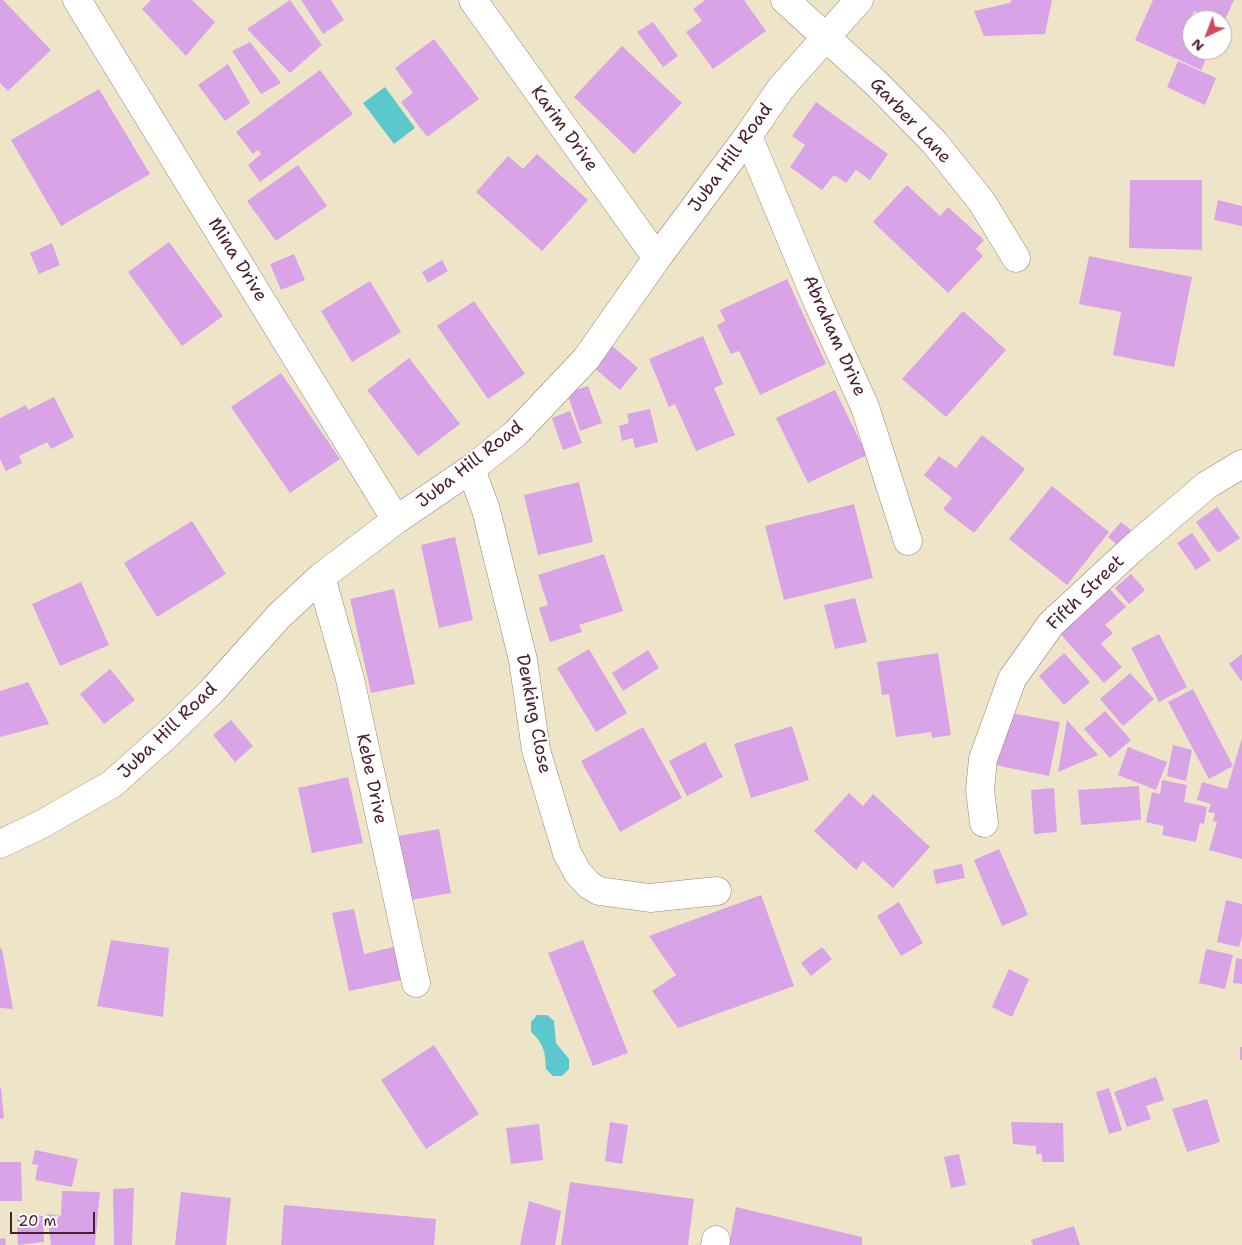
<!DOCTYPE html>
<style>
body{margin:0}
#map{position:relative;width:1242px;height:1245px;overflow:hidden;background:#eee5c8;font-family:"Shantell Sans",sans-serif}
canvas{display:block}
.north{position:absolute;left:1182px;top:10px;width:50px;height:50px;box-sizing:border-box;background:#fff;border:1px solid #b7a5aa;border-radius:50%;rotate:223deg;font-size:14px;font-weight:700;line-height:20px;text-align:center;color:#4a1f2b}
.north::after{content:'';display:block;margin:auto;width:18px;height:22px;background:#d1495b;clip-path:polygon(50% 0,100% 100%,50% 72%,0 100%)}
.scale{position:absolute;left:10px;top:1212px;width:85px;height:22px;box-sizing:border-box;border:2px solid #4a1f2b;border-top:0;padding-left:6px;font-size:15px;line-height:18px;white-space:nowrap;color:#4a1f2b;-webkit-text-stroke:4px #fff;paint-order:stroke}
</style>
<div id="map">
<canvas width="1242" height="1245"></canvas>
<div class="north">N</div>
<div class="scale">20 m</div>
</div>
<script>
const c = document.querySelector('canvas').getContext('2d');
c.lineJoin = 'round';
function fill(path, color) { c.fillStyle = color; c.fill(path, 'evenodd'); }
function trace(path, color, width, dash) { c.strokeStyle = color; c.lineWidth = width; c.lineCap = dash ? 'butt' : 'round'; c.setLineDash(dash || []); c.stroke(path); }
function drawText(font, color, halo, rows, align = 'center') {
  c.font = font + ' "Shantell Sans",sans-serif'; c.lineWidth = 4; c.setLineDash([]); c.textBaseline = 'middle'; c.strokeStyle = halo; c.fillStyle = color; for (const [text, x, y, turn = 0] of rows) {
    c.save(); c.translate(x, y); c.rotate((+turn || 0) * Math.PI / 180); c.textAlign = isNaN(turn) ? turn : align; if (halo) c.strokeText(text, 0, 0); c.fillText(text, 0, 0); c.restore();
  }
}
fill(new Path2D(`
 M385,87l30,41 -21,16 -31,-41z
 M537,1015h10l7,6 2,22 13,16v10l-7,7h-9l-7,-7c-1,-18 -2,-25 -15,-37v-10z`), '#5bc8ce');
fill(new Path2D(`
 M0,0h3l48,50 -43,41 -8,-8z
 M151,0h41l23,22 -29,34 -44,-47z
 M290,0l32,45 -32,28 -43,-44z
 M301,0h30l13,20 -21,14z
 M705,0h39l22,31 -53,38 -27,-37 16,-11 -9,-12z
 M1012,0h40l-7,34 -61,2 -10,-25 36,-8z
 M1153,0h81l-12,26v-6h-7l-21,-9 -8,17 6,3v19h18l-9,20 -66,-30z
 M653,22l25,34 -15,11 -26,-35z
 M434,39l45,60 -52,38 -26,-35 12,-9 -18,-25z
 M250,42l31,41 -20,11 -29,-43z
 M622,46l60,57 -48,51 -60,-57z
 M1178,61l38,17 -11,27 -38,-18z
 M228,64l22,39 -25,18 -27,-36z
 M320,70l33,44 -93,68 -12,-17 13,-11 -3,-4 -5,4 -17,-22z
 M99,89l51,85 -89,52 -50,-86z
 M816,102l72,52 -18,26 -14,-10 -10,13 -12,-8 -12,15 -32,-23 15,-22 -13,-9z
 M537,154l51,46 -46,51 -66,-59 32,-36 15,13z
 M298,165l29,41 -51,35 -29,-40z
 M1130,180h72v70l-73,-2z
 M907,185l33,31 8,-9 36,33 -8,9 7,7 -35,37 -75,-71z
 M1218,200l24,6v20l-28,-6z
 M169,242l54,74 -41,30 -54,-74z
 M52,243l8,22 -21,9 -9,-21z
 M294,254l11,26 -24,10 -11,-26z
 M1089,256l103,21 -18,90 -61,-12 8,-43 -42,-8z
 M442,260l6,11 -20,12 -6,-11z
 M787,279l39,85 -66,31 -21,-44 -8,3 -14,-29 8,-4 -5,-11z
 M370,281l31,51 -49,30 -31,-51z
 M474,301l51,73 -37,25 -51,-73z
 M963,311l43,39 -60,67 -44,-38z
 M703,336l20,48 -9,4 21,47 -39,16 -21,-47 -6,3 -20,-48z
 M610,344l28,24 -18,22 -28,-24z
 M409,358l51,66 -42,32 -51,-66z
 M281,373l59,86 -50,34 -59,-86z
 M588,386l14,37 -22,8 -13,-38z
 M835,390l32,65 -59,28 -32,-65z
 M54,397l20,40 -23,12 -4,-7 -28,14 3,7 -16,8 -6,-12v-41l26,-13 2,5z
 M650,409l8,33 -23,6 -2,-10 -11,3 -3,-15 10,-3 -2,-9z
 M570,411l12,32 -19,7 -11,-32z
 M982,435l43,34 -51,64 -31,-24 9,-11 -28,-23 15,-19 17,12z
 M579,482l14,60 -55,13 -14,-60z
 M1052,486l57,46 -42,53 -58,-46z
 M854,504l19,74 -89,22 -19,-74z
 M1217,507l23,31 -22,15 -22,-31z
 M192,521l34,53 -69,43 -33,-54z
 M1121,522l10,8 -12,16 -11,-9z
 M1192,533l19,27 -15,10 -19,-27z
 M455,537l18,83 -34,8 -18,-83z
 M604,554l19,57 -44,14 3,7 -32,10 -11,-34 9,-3 -10,-30z
 M1131,574l14,16 -16,14 -14,-16z
 M81,582l28,63 -49,21 -28,-62z
 M1107,586l19,21 -21,18 8,8 -12,11 21,23 -18,16 -47,-53z
 M394,589l21,95 -44,9 -21,-94z
 M855,598l12,44 -32,7 -11,-44z
 M1159,634l28,53 -28,15 -28,-54z
 M589,649l38,64 -31,19 -39,-64z
 M648,650l11,18 -36,23 -11,-18z
 M938,653l13,82 -19,3 -1,-6 -35,5 -7,-43 -7,1 -5,-33z
 M1064,653l26,29 -26,23 -25,-29z
 M1242,654v28l-13,-18z
 M110,669l25,31 -31,24 -24,-30z
 M1130,673l24,26 -31,27 -23,-27z
 M28,682l21,42 -49,13v-46z
 M1193,689l40,77 -24,13 -41,-77z
 M1105,711l26,29 -21,18 -26,-29z
 M1005,712l55,10 -11,54 -54,-11z
 M231,720l22,26 -18,16 -22,-27z
 M1067,720l31,35 -40,17z
 M792,726l17,54 -58,18 -17,-54z
 M643,727l39,71 -62,34 -39,-71z
 M1242,738v121l-33,-9 8,-28 -4,-1 2,-8 -7,-1 3,-8 -14,-4 5,-18 25,7z
 M705,742l18,35 -36,19 -18,-35z
 M1173,745l19,5 -6,31 -19,-5z
 M1128,747l39,15 -11,28 -38,-15z
 M348,777l15,66 -51,10 -14,-65z
 M1162,780l25,5 -3,17 23,5 -3,17 -4,-1 -4,19 -34,-7 2,-9 -18,-4 6,-30 8,2z
 M1139,786l2,34 -60,5 -3,-35z
 M1054,788l3,44 -23,2 -3,-44z
 M849,793l14,13 10,-12 57,53 -37,41 -30,-27 -7,9 -42,-39z
 M439,829l12,64 -40,7 -13,-64z
 M999,849l29,66 -26,11 -28,-66z
 M962,864l3,14 -29,6 -3,-14z
 M761,895l33,91 -116,42 -26,-37 24,-16 -27,-39z
 M1226,900l16,4v32l-3,11 -22,-5z
 M899,902l24,41 -22,13 -24,-40z
 M354,909l10,45 30,-7 7,33 -52,11 -17,-78z
 M111,940l58,8 -6,69 -66,-11z
 M583,940l45,113 -35,13 -45,-113z
 M822,947l10,12 -21,17 -10,-13z
 M0,948l2,1 11,60 -13,-1z
 M1206,949l27,6 -8,34 -26,-6z
 M1236,958l6,1v25l-9,-1z
 M1009,969l20,10 -17,38 -20,-10z
 M434,1045l45,69 -53,35 -45,-69z
 M1240,1047h2v13h-2z
 M1156,1077l8,23 -18,6 5,13 -24,8 -13,-35z
 M0,1088h1l3,30 -4,1z
 M1109,1088l13,42 -13,4 -13,-42z
 M1207,1099l13,43 -33,10 -15,-43z
 M610,1122l18,3 -6,39 -17,-3z
 M1011,1122l52,1 1,39h-22v-8h-6v-8l-23,-2z
 M539,1124l4,36 -32,4 -5,-36z
 M35,1150l43,9 -6,28 -37,-7 3,-15 -6,-1z
 M959,1154l7,31 -15,3 -7,-31z
 M0,1162h21l1,39h-22z
 M570,1182l124,17 -6,46h-127z
 M134,1188l-2,57h-18l-1,-56z
 M62,1191l38,1 -5,53h-44l-4,-31 14,2z
 M181,1192l50,6 -5,47h-51z
 M529,1201l32,10 -6,34h-35z
 M284,1205l152,14 -2,26h-153z
 M736,1207l126,30v8h-133z
 M17,1215l26,1 1,26 -26,3z
 M1074,1226l6,19h-47l-2,-5z
 M5,1238l1,7h-6v-6z`), '#d9a3e7');
const minor = new Path2D(`
 M77,0l319,520
 M473,0l184,258
 M785,0l91,83 58,59 48,60 34,56
 M748,136l70,167 47,104 43,134
 M471,469l15,41 37,150 13,90 31,103 11,20 11,12 10,6 51,7 67,-7
 M321,577l29,102 66,304
 M984,823l-4,-33 3,-31 29,-80 39,-55 82,-76 74,-63 35,-21
 M0,844l42,-20 70,-40 57,-51 43,-42 67,-75 42,-39 75,-57 75,-51 44,-35 71,-75 71,-101 91,-122 33,-48 78,-88
 M715,1245l1,-5`);
trace(minor, '#9c827a', 29);
trace(minor, '#fff', 28);
drawText('18px', '#4a1f2b', '#fff', [
 ["Garber Lane",910,121,47],
 ["Karim Drive",564,129,54],
 ["Juba Hill Road",731,158,-54],
 ["Mina Drive",237,260,58],
 ["Abraham Drive",834,336,66],
 ["Juba Hill Road",470,465,-38],
 ["Fifth Street",1086,593,-44],
 ["Denking Close",533,714,79],
 ["Juba Hill Road",168,731,-44],
 ["Kebe Drive",371,779,78]
]);
</script>
